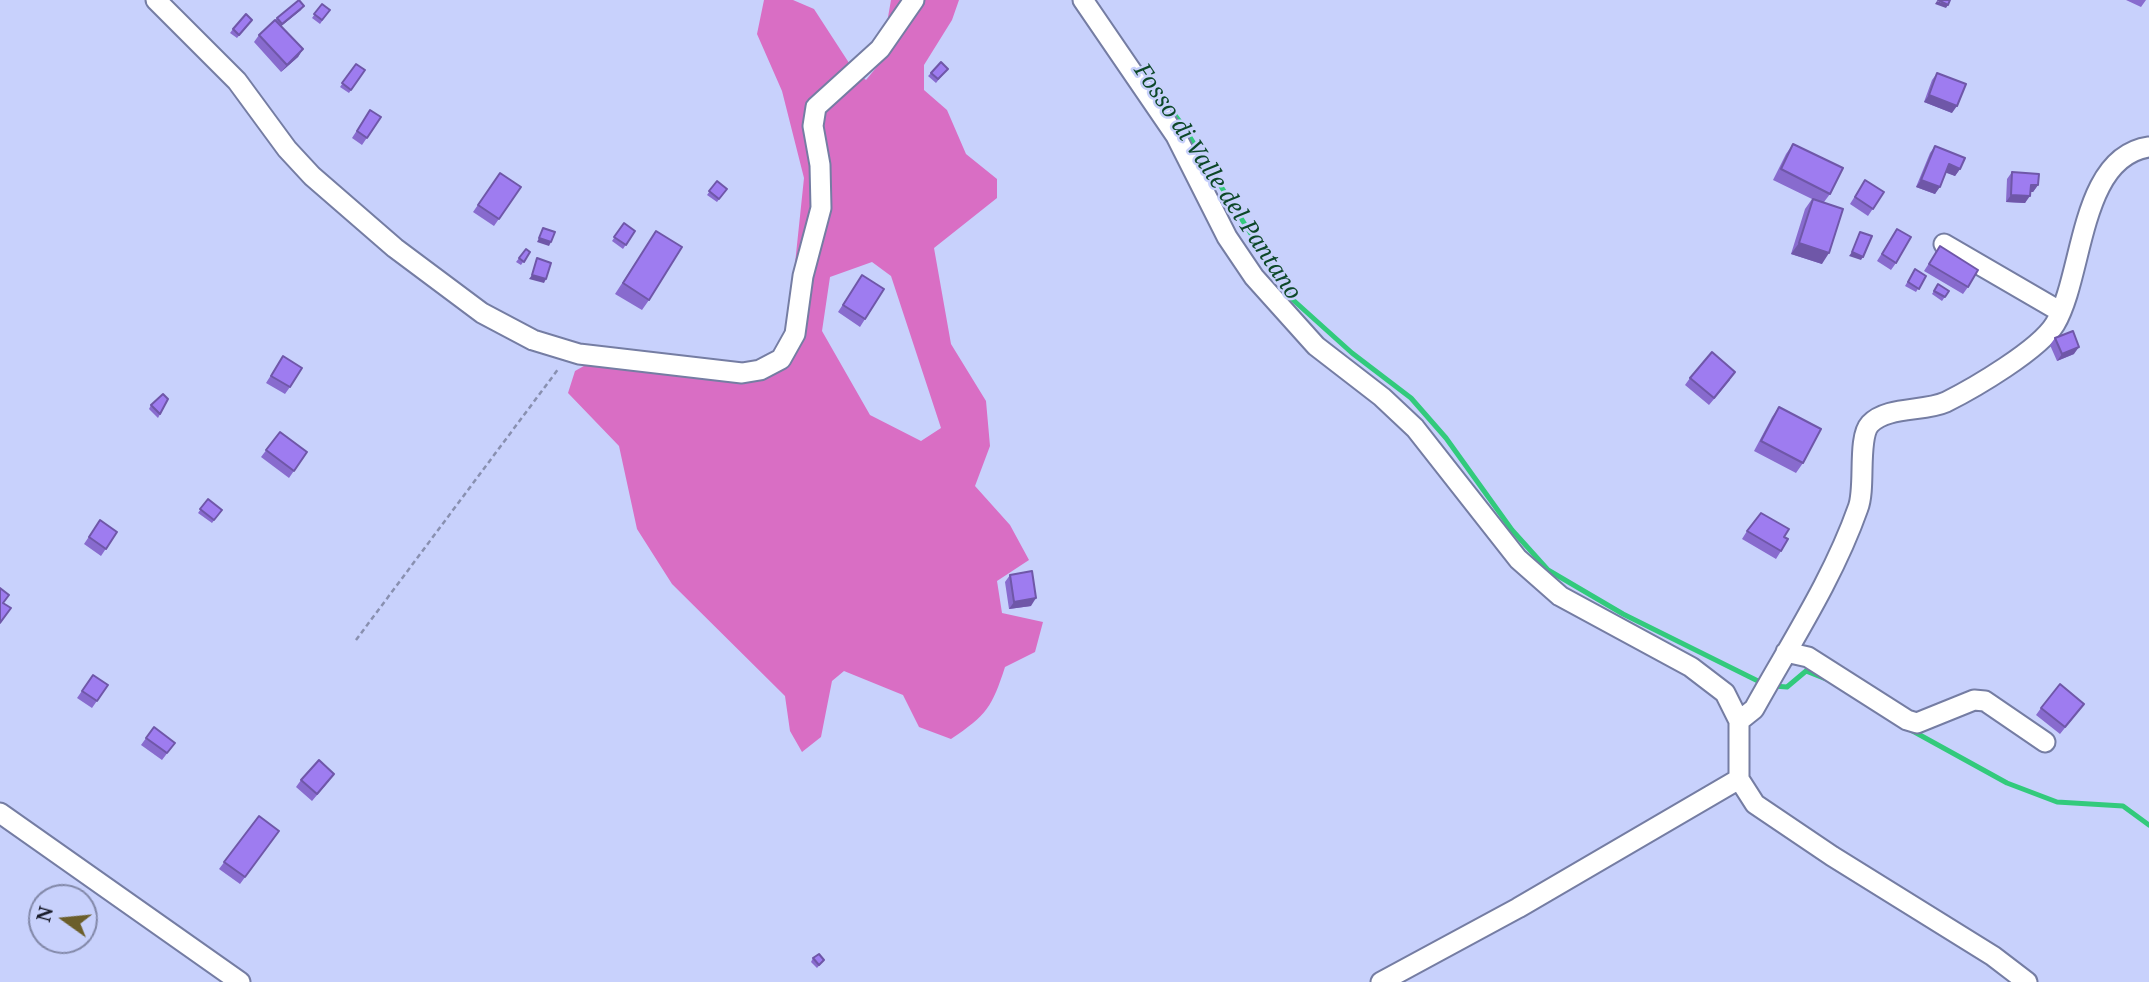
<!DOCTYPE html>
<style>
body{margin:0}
#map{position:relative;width:2149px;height:982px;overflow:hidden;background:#c8d1fc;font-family:"Noto Serif",serif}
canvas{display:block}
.north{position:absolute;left:28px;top:884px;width:70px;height:70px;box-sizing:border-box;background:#c8d1fc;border:2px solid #8288a8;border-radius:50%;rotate:285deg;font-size:19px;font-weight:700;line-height:28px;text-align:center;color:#181b2a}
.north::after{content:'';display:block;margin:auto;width:24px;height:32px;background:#6b5e2b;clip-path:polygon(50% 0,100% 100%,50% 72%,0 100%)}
</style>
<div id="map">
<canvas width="2149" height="982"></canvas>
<div class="north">N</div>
</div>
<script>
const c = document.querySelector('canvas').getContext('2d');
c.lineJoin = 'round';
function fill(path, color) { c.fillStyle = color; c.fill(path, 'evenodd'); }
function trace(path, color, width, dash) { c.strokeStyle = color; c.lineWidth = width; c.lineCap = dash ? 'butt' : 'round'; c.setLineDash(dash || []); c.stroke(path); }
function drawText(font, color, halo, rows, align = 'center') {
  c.font = font + ' "Noto Serif",serif'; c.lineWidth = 5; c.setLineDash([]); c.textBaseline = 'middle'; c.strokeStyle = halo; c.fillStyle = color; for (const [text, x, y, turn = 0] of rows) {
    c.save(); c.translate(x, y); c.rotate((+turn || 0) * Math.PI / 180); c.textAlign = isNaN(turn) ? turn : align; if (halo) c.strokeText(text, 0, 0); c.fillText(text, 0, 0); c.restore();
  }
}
fill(new Path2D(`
 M764,0h29l21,9 37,57 15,14 14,-17 11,-63h68l-7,20 -28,45v25l23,20 19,44 31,25v19l-63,50 17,96 35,57 4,45 -15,40 35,39 19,35 -32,21 5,32 41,9 -8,30 -30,15c-13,40 -18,48 -54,72l-32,-12 -16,-32 -59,-24 -12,10 -11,56 -19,15 -12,-21 -5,-35 -113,-112 -35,-55 -18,-83 -51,-53 7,-22 16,-9 142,16 52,-19 19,-181 -22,-87 -25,-57zM872,262l19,14 50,152 -20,13 -51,-26 -48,-84 8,-54z`), '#d96ec4');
trace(new Path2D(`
 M1160,96l21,27 111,176 60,54 59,45 35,40 66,92 36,40 75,44 141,70
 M1774,686l13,1 19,-16 20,8
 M1909,729l98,54 50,19 66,4 26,19`), '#32ca7c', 5);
const minor = new Path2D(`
 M156,0l81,81 50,68 25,27 83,72 87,65 51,27 46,14 163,19 18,-3 21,-11 14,-25 8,-58 18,-68 -1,-43 -7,-39 3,-19 64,-58 34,-49
 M1083,0l93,136 51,101 27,40 62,69 66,51 33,31 103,131 42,37 131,71 34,26 14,28v58l16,25 77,52 161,100 34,26
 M1944,244l117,68
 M1786,652l22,5 99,63 10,3 57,-23 11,1 60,41
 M1739,721l15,-12c36,-65 79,-130 104,-201 8,-20 -1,-70 12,-84 17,-18 54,-12 76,-22 28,-14 93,-52 109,-78 29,-49 24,-167 94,-177
 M0,813l240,169
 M1381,982l137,-74 221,-129`);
trace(minor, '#757da3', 23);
trace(new Path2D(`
 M356,640l203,-272`), '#8990b0', 2.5, [5, 3.5]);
trace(minor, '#fff', 19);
fill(new Path2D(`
 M2126,0h20l-5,7z
 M322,4l8,6 -10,14 -8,-6z
 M301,10l-20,16 22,23 -5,8 -17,15 -27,-30 5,-7 18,-17z
 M250,23l-13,15 -7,-5 3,-4z
 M356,64l9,6 -16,23 -9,-6z
 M945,72l-9,11 -8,-7 3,-3z
 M1937,73l15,40 -28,-11 8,-22z
 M370,110l11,7 -19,28 -10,-7z
 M1793,144l37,50 -6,8 -2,62 -31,-10 14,-45 7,-10 -39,-19 13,-26z
 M1935,146l25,23 -5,7 -9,-4 -11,22 -19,-7 14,-34z
 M2012,172l26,13 -5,7h-3l-5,11 -19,-1 1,-23z
 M500,173l21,14 -27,39 -21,-14z
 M717,181l10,8 -10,13 -10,-7z
 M1860,188l24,4 -16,24 -18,-12z
 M624,223l11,8 -12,18 -11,-8z
 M1897,229l-1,34 -5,7 -14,-9z
 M656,231l-7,69 -7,10 -27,-16z
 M1940,246l28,41 -5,7 -39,-23z
 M526,249l4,3 -9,13 -5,-3z
 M1915,269l11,7 -10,16 -11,-6z
 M862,275l22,14 -24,38 -22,-15z
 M1938,284l11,7 -7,10 -10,-7z
 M2055,338l19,16 -17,7 -7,-16z
 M283,356l7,31 -5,7 -19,-11z
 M1690,378l40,2 -21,25 -24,-20z
 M168,399l-10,19 -9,-9 2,-4z
 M1779,407l24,56 -7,10 -42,-22 18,-34z
 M280,432l27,20 -18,26 -28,-21z
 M208,499l14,11 -10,13 -14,-10z
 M100,520l17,12 -16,24 -17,-12z
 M1747,531l37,6 -3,14 -5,8 -34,-20z
 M1010,575l21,31 -22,3 -4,-27z
 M93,675l15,10 -16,23 -15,-10z
 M2084,704l-24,30 -24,-19 5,-7z
 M154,727l21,16 -13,17 -21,-15z
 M301,780l28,1 -17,20 -16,-14z
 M259,816l20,15 -39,53 -21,-15z
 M813,958l11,2 -7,8 -6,-6z`), '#886bce');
fill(new Path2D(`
 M1937,1l11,4 -2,3 -11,-4z
 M304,6l-3,4 -22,18 3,-4z
 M303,49l-5,8 -17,15 6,-7z
 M1929,95l28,11 -5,7 -28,-11z
 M1949,164l11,5 -5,7 -11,-4z
 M1921,180l19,7 -5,7 -19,-7z
 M2031,185h7l-5,7h-7z
 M2011,195l19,1 -5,7 -19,-1z
 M539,238l12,4 -2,4 -12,-4z
 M1799,243l30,10 -7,11 -31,-10z
 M1852,252l11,5 -2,3 -12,-4z
 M532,275l14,4 -2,4 -15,-4z
 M2079,347l-5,7 -17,7 5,-7z
 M1036,598l-5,8 -22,3 5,-7z`), '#6f57a8');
const building = new Path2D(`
 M299,0l5,6 -22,18 -5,-6z
 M1938,0h12l-2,5z
 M322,4l8,6 -8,10 -8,-6z
 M246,14l6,6 -13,15 -6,-6z
 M275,20l28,29 -16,16 -28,-30z
 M941,62l7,7 -10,10 -7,-6z
 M356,64l9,6 -14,20 -9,-7z
 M1937,73l29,11 -9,22 -28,-11z
 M370,110l11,7 -14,21 -10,-7z
 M1793,144l50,24 -13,26 -49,-25z
 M1935,146l30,12 -5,11 -11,-5 -9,23 -19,-7z
 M2012,172l27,2 -1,11h-7l-1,11 -19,-1z
 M500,173l21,14 -22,32 -21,-14z
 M1865,180l19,12 -11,17 -18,-12z
 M717,181l10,8 -8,10 -10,-8z
 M1813,199l30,10 -14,44 -30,-10z
 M624,223l11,8 -9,14 -12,-8z
 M543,228l12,4 -4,10 -12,-4z
 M1897,229l14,8 -15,26 -14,-9z
 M656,231l26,16 -33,53 -26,-17z
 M1860,232l12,4 -9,21 -11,-5z
 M1940,246l38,24 -10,17 -39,-23z
 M526,249l4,3 -6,10 -5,-4z
 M537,258l14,5 -5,16 -14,-4z
 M1915,269l11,7 -7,13 -11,-7z
 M862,275l22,14 -19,30 -22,-14z
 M1938,284l11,7 -4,6 -11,-6z
 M2073,331l6,16 -17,7 -7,-16z
 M1712,352l23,20 -21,26 -24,-20z
 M283,356l19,12 -12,19 -19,-11z
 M163,394l5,5 -8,15 -9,-9z
 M1779,407l42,22 -18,34 -42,-22z
 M280,432l27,20 -13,19 -28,-21z
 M208,499l14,11 -8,10 -14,-11z
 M1761,513l28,16 -5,8 4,2 -7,12 -34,-20z
 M100,520l17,12 -11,17 -17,-12z
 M1032,571l4,27 -22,4 -4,-27z
 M0,588l9,7 -6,8 8,5 -11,15z
 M93,675l15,10 -11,16 -15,-10z
 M2060,684l24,20 -19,23 -24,-19z
 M154,727l21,16 -8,10 -21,-15z
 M319,760l15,14 -17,20 -16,-14z
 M259,816l20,15 -34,46 -21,-15z
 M819,954l5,6 -5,5 -6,-7z`);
fill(building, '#9e7cf0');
trace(building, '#6f57a8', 2);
drawText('italic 23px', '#0d4829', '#c8d1fc', [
 ["Fosso di Valle del Pantano",1217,182,56]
]);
</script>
